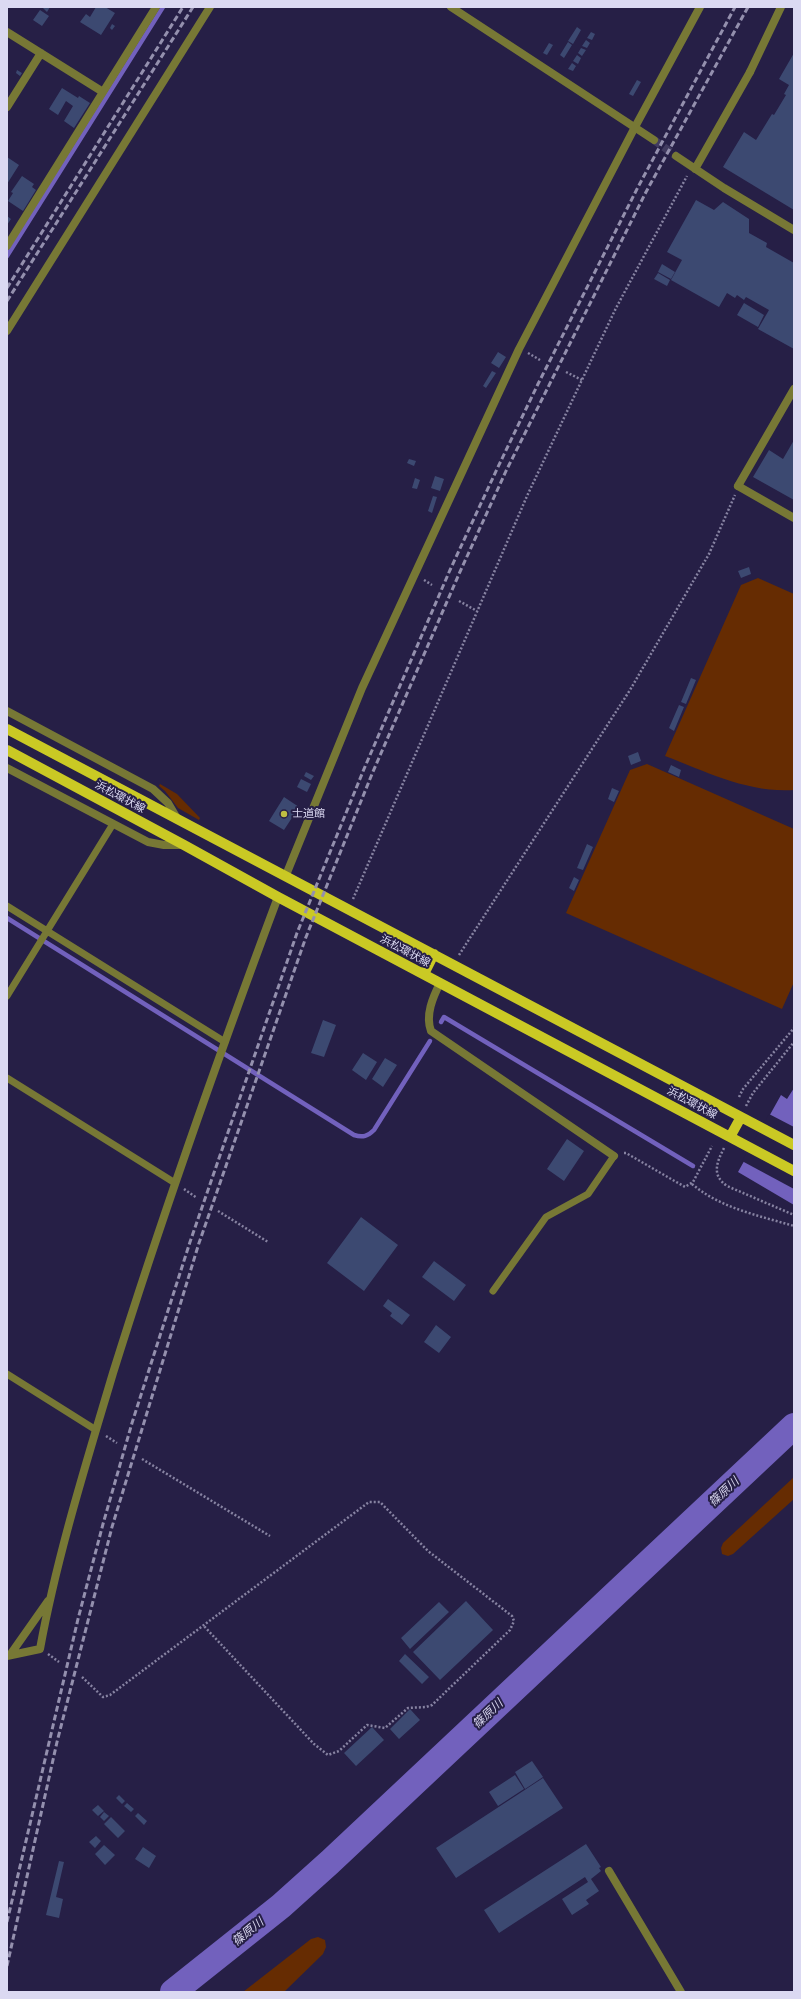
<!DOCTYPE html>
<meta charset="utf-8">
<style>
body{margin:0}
#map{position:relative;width:801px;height:1999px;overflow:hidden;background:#261f46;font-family:Raleway,sans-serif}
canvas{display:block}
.frame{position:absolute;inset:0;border:8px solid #dbd9f2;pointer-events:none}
</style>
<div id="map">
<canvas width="801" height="1999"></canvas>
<div class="frame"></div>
</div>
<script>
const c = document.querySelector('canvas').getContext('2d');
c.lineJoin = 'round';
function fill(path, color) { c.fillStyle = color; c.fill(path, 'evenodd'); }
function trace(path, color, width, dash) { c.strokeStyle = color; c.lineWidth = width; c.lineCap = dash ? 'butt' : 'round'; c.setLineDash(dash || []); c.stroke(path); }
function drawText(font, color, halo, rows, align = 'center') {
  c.font = font + ' Raleway,"Noto Sans JP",sans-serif'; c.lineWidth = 4; c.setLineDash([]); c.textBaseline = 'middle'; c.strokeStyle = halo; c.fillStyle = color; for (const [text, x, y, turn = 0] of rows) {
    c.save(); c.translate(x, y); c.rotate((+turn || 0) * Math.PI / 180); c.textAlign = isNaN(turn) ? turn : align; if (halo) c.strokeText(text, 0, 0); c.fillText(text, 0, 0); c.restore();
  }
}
fill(new Path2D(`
 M758,578l36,16v196c-46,3 -87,-18 -129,-34l76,-171z
 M647,764l147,65v153l-12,27 -216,-96 64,-143z
 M160,784l17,10 23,24 -1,2 -21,-12 -13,-17 -6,-5z
 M794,1477v22l-61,55 -5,2 -6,-2 -1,-6 2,-5z
 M318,1937l7,3 1,7 -3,7 -39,38h-41l68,-53z`), '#662c02');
fill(new Path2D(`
 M794,1088v117l-56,-33 43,-77 6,4z`), '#7261bd');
fill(new Path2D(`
 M769,1114l25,13v62l-52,-28z`), '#261f46');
trace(new Path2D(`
 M7,256l156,-249
 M7,918l347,217c9,3 14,1 20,-5l56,-89
 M441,1022l3,-5 249,149`), '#7261bd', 4.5);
trace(new Path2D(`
 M173,1992l108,-86 49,-44 464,-436`), '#7261bd', 26);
fill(new Path2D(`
 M42,7h8l-3,5z
 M96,7h9l10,6 -14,22 -21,-13 6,-8 4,3z
 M40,10l9,6 -7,10 -9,-6z
 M112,24l3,2 -3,4 -2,-2z
 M577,27l4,3 -8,14 -5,-3z
 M591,32l4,2 -3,6 -5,-2z
 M586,40l4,3 -3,5 -5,-2z
 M568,42l4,3 -8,13 -4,-3z
 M549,43l4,2 -6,10 -4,-2z
 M581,48l5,2 -4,6 -4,-3z
 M794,53v157l-71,-43 21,-35 12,8 16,-26 2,1 12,-20 -2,-1 5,-9 -10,-6z
 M577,55l4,3 -3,6 -5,-3z
 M572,63l4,3 -3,5 -5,-2z
 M17,70l5,3 -2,3 -4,-3z
 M637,80l4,2 -8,14 -4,-2z
 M62,88l16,10 1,-2 11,7 -16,25 -10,-7 9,-15 -7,-5 -8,14 -9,-6z
 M7,157l12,8 -12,19z
 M22,176l12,8 -2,3 4,3 -13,21 -15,-10 5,-8 -2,-1z
 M696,200l18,10 9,-8 26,17v14l18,10 -1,4 28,16v86l-36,-20 11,-19 -23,-13 -2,3 -7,-5 -2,3 -8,-5 -8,14 -48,-27 11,-20 -15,-8z
 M7,216l4,3 -4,6z
 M662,264l13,8 -4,7 -13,-7z
 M658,273l12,7 -3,6 -13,-7z
 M744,303l20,12 -6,12 -21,-12z
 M498,352l8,5 -7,11 -8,-5z
 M492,371l4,2 -10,15 -3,-2z
 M794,440v60l-41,-23 16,-27 14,9z
 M409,459l7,2 -2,5 -7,-3z
 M435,476l9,3 -4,12 -9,-3z
 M415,478l5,2 -3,9 -5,-1z
 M433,496l4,1 -5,16 -4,-2z
 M749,567l2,7 -10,4 -3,-7z
 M691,678l5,2 -10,24 -5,-2z
 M679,705l5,2 -10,24 -5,-3z
 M638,752l3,9 -10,4 -3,-9z
 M671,765l10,5 -2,7 -11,-5z
 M306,772l8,4 -3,4 -7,-4z
 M301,779l10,5 -4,8 -10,-5z
 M612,788l7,3 -5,11 -6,-3z
 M284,797l15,10 -15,23 -15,-9z
 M587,844l6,3 -10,23 -6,-2z
 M574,877l5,3 -5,11 -5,-3z
 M323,1020l13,5 -12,32 -13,-4z
 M363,1053l14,9 -11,18 -14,-10z
 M385,1058l12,7 -14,22 -11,-8z
 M567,1139l17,12 -20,30 -17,-12z
 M361,1217l37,28 -34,46 -37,-28z
 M434,1261l32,24 -12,16 -32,-24z
 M388,1299l22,16 -8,10 -12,-9 2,-3 -9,-7z
 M436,1325l15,12 -12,16 -15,-11z
 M466,1601l27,29 -53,50 -27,-28z
 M439,1602l10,10 -39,37 -9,-11z
 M405,1654l24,23 -7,7 -23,-23z
 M410,1709l10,11 -21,19 -9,-10z
 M372,1727l12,13 -28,26 -12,-13z
 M532,1761l11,16 -18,12 -10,-17z
 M515,1775l9,14 -26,17 -9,-14z
 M543,1778l20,30 -107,70 -20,-30z
 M119,1795l6,6 -3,3 -6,-6z
 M127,1803l7,6 -3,3 -7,-6z
 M98,1805l6,6 -6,5 -6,-6z
 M104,1812l5,4 -5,5 -4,-4z
 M138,1813l9,8 -3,4 -9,-9z
 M111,1817l14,14 -7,7 -14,-14z
 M96,1836l5,5 -6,7 -6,-6z
 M586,1844l15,23 -2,1 2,3 -10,8 8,12 -13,9 3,4 -17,11 -10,-16 26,-17 -3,-5 -86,56 -15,-23z
 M104,1845l11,10 -10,10 -10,-11z
 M143,1847l13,9 -7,12 -14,-9z
 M59,1861l5,1 -8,35 7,2 -4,19 -13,-3z`), '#3c4971');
trace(new Path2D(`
 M654,140l22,16`), '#413b60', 8, [8, 4]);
trace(new Path2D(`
 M528,353l12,7
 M566,372l16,8
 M424,580l8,5
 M459,601l18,10
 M353,899l174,-403 89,-188 71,-132
 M459,955l171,-265 79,-136 26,-59
 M739,1097l4,-8 51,-61
 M746,1106l7,-13 41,-51
 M724,1148c-7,14 -13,27 3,38l67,29
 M624,1153h2l59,34 8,-5 19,-36
 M692,1184c28,24 68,32 102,42
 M184,1189l13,9
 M218,1211l50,31
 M106,1436l11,7
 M142,1459l128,77
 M48,1654l11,8
 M82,1677l21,20 7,-2 259,-193h11l48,49 84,65 2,5 -4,9 -78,75 -6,2 -18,1 -23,20 -18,-3 -28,26 -11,4 -14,-11 -111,-119`), '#8783a2', 2.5, [2, 2]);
trace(new Path2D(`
 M7,906l218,136
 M7,996l106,-172
 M7,1078l168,105
 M493,1291l53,-74 42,-23 26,-38
 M7,1374l89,56`), '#777835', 7);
trace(new Path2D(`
 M7,32l96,60
 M750,72l31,-65
 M7,107l34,-54
 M7,246l149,-239
 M7,331l203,-324
 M738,486l56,32
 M7,711l146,78 15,14 10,17
 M7,768l141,74 16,3h19
 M286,875l76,-187 157,-339 116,-222 65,-120
 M440,983c-7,14 -15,32 -9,48l183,125
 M10,1655l38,-54
 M7,1656l33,-7c17,-93 46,-185 73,-276 50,-160 106,-318 165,-476
 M609,1871l72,121`), '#777835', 8);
trace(new Path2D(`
 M451,7l203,133
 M676,156l48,32 70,42
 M695,169l55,-97
 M738,486l56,-97`), '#777835', 8);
trace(new Path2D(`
 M7,729l787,416
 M7,750l177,95 94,52 516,274
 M424,974l10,-20
 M730,1137l11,-20`), '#cac924', 10);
trace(new Path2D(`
 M7,288l176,-281
 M7,301l186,-294
 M7,1922l71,-303 25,-95 29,-101 58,-181 107,-309 67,-164 86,-199 47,-101 41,-85 100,-197 97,-180
 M7,1966l50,-224 55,-215 87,-284 107,-306 66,-163 87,-200 47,-103 140,-279 102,-185`), '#9490ae', 3, [6, 3]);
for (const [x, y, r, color] of [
 [284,814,4,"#bebe42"]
]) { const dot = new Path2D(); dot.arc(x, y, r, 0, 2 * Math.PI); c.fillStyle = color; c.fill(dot); trace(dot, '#261f46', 1.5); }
drawText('11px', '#dbd9f2', '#261f46', [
 ["浜松環状線",120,797,28],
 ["浜松環状線",405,951,28],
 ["浜松環状線",692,1103,28]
]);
drawText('11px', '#dbd9f2', '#261f46', [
 ["士道館",292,814]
], 'left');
drawText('italic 12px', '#d6d4ec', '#261f46', [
 ["篠原川",724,1492,-43],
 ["篠原川",488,1714,-43],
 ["篠原川",248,1932,-39]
]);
</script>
